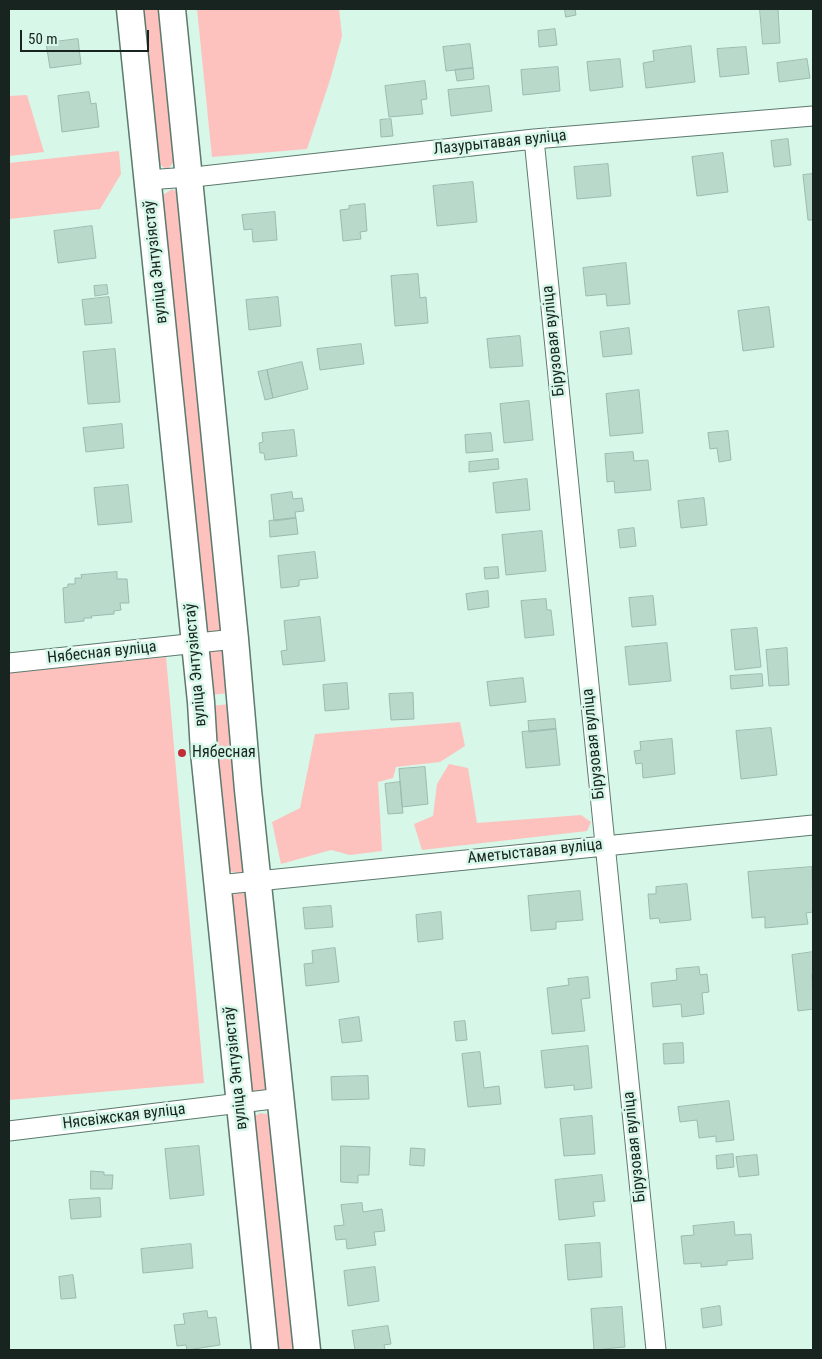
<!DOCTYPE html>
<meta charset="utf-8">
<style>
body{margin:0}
#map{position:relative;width:822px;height:1359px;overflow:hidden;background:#d7f7e9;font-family:"Roboto Condensed",sans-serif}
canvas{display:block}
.frame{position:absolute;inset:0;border:10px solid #18241f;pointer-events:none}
.scale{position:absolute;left:20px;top:30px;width:129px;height:22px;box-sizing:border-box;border:2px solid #18241f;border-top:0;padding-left:6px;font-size:15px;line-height:18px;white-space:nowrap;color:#18241f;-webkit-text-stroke:4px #d7f7e9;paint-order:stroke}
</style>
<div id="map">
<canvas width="822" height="1359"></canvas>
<div class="frame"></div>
<div class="scale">50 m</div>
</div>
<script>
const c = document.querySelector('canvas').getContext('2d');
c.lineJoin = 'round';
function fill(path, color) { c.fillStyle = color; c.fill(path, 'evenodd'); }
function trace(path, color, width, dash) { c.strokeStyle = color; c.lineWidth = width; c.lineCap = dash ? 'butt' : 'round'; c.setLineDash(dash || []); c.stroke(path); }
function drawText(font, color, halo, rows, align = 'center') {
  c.font = font + ' "Roboto Condensed",sans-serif'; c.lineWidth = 5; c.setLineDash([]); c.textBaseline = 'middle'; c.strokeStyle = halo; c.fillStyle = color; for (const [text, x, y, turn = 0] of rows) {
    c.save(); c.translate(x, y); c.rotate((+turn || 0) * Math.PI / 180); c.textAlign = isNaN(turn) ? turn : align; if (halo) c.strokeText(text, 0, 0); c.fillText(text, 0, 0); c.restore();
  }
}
fill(new Path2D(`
 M142,9h20l13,152 -8,9 -10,-8z
 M197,9h142l3,27 -12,44 -23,69 -95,8z
 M27,95l17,57 -35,4v-60z
 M119,151l2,23 -21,35 -91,10v-56z
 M172,189l8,5 43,433 -4,5h-9l-6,-3 -41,-434z
 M221,649l5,3 4,41 -21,2 -4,-41 5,-3z
 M166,657l38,426 -195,17v-427z
 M230,704l14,167 -5,3 -7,-2 -6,-6 -16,-160z
 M460,722l5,24 -25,16 -44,5 -3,11 -15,4 4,69 -32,4 -19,-5 -50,14 -9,-42 28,-14 15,-74z
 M449,764l19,4 9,55 104,-8 10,7 -4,9 -165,19 -8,-26 19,-8 4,-32z
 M239,891l7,1 24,197 -10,6 -12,-3 -18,-195z
 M260,1113l7,1 4,5 24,231h-21l-24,-228 5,-6z`), '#fdc2be');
const building = new Path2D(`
 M565,9h10l1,6 -10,2z
 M760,9h18l2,34 -17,1z
 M555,29l2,16 -18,2 -1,-16z
 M78,39l3,25 -31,4 -4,-25z
 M470,44l3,24 -27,3 -3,-24z
 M691,46l4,36 -49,6 -3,-25 11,-2 -1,-10z
 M746,47l3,27 -29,3 -3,-28z
 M620,59l3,28 -33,4 -3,-29z
 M807,59l3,19 -31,4 -2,-19z
 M558,67l2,24 -37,4 -2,-25z
 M473,68l1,11 -17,2 -2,-11z
 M425,81l2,18 -6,1 2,14 -34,3 -4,-31z
 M489,86l3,25 -41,5 -3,-26z
 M89,92l2,12 5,-1 3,24 -37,5 -4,-36z
 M391,119l2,17 -12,1 -1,-17z
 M788,139l3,26 -17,2 -3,-26z
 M723,153l5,39 -31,4 -5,-39z
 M608,164l3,32 -34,3 -3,-32z
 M813,174v46h-5l-5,-45z
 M473,182l4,40 -40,4 -4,-40z
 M365,204l2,27 -7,1 1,7 -18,2 -3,-31 9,-1v-3z
 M275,212l2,28 -24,2 -1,-13 -8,1 -2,-15z
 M92,226l4,32 -38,5 -4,-32z
 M626,263l4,41 -23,2 -1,-12 -20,2 -3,-28z
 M418,274l2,24 6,-1 2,26 -33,3 -4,-50z
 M107,285l1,9 -13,2 -1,-10z
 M109,297l3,26 -27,2 -3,-25z
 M278,297l3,29 -32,4 -3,-30z
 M769,307l5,40 -31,4 -5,-40z
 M629,328l3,26 -29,3 -3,-25z
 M520,336l3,30 -33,2 -3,-29z
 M361,344l3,20 -44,6 -3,-21z
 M115,349l5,53 -32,2 -5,-52z
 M302,362l6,27 -35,9 -6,-28z
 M267,370l6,28 -8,2 -7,-28z
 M639,390l4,43 -33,3 -4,-42z
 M529,401l4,39 -29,3 -4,-39z
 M122,424l2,24 -38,4 -3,-24z
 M294,430l3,26 -32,4 -1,-7h-4l-1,-10 4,-1 -1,-9z
 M728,431l3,29 -12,2 -2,-14 -7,1 -2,-16z
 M491,433l2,18 -27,2 -1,-18z
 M633,452l1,9 14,-1 3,30 -36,3 -1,-12 -7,1 -2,-28z
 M498,459l1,10 -30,3v-10z
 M527,479l3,31 -34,3 -3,-30z
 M128,485l4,37 -34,3 -4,-37z
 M292,492l1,7 9,-1 2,13 -9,1 1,6 -22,3 -3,-26z
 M704,498l3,27 -26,3 -3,-27z
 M296,518l2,16 -28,3 -1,-16z
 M634,528l2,18 -16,2 -2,-18z
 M542,531l4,40 -40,4 -4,-40z
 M315,552l3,26 -19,2v6l-18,2 -3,-32z
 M498,567l1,11 -14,1 -1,-11z
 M117,572v7h10l2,24h-9l1,7 -7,1v3l-23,2 1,2h-8v3l-19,2 -2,-35 5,-1v-3h7v-6h7l-1,-3z
 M488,591l1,16 -21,3 -2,-16z
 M653,596l3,29 -24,2 -3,-29z
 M546,599l1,11h4l3,25 -29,3 -4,-37z
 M320,617l5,44 -42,4 -2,-14 6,-1 -3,-29z
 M757,628l4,39 -26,3 -4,-40z
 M667,643l4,38 -42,4 -4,-38z
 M787,648l2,37 -20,1 -3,-36z
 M762,674l1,12 -32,3 -1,-13z
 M523,678l3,24 -36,4 -3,-24z
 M347,683l2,26 -24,2 -2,-26z
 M413,693l1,26 -23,1 -2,-26z
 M555,719l1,10 -27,3 -1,-11z
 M771,728l6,47 -36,4 -5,-48z
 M556,729l4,36 -34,3 -4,-36z
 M672,739l3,35 -32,4 -1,-15 -6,1 -2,-13 7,-1 -1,-8z
 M425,767l3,37 -26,3 -3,-38z
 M400,782l3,31 -15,1 -3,-30z
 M812,867l1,45 -7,1 2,11 -43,4v-11l-13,1 -4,-46z
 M687,884l4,36 -31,3 -1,-5 -9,1 -2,-25h8v-7z
 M580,891l3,29 -27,2v7l-25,2 -3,-35z
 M331,906l2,21 -28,2 -2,-21z
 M441,912l2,27 -25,3 -2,-27z
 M335,948l4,34 -33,4 -2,-22 9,-1 -1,-12z
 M813,952v22h-1l1,35 -15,2 -6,-56z
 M699,967l1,8 7,-1 2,18 -7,1 2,21 -22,3 -1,-13 -28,3 -2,-24 26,-3 -1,-11z
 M588,977l2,21 -9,1 4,32 -33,3 -5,-46 22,-3 -1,-6z
 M359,1017l3,24 -20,2 -3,-23z
 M465,1021l2,19 -11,1 -2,-19z
 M683,1043l1,20 -20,1 -1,-20z
 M588,1046l4,42 -18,2v-5l-29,3 -4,-37z
 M480,1052l4,36 15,-2 2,18 -33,3 -6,-53z
 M368,1076l1,23 -37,1 -1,-23z
 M729,1101l5,39 -18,2v-6l-17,2 -2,-18 -17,2 -2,-15z
 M592,1116l3,38 -31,2 -4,-37z
 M199,1146l5,49 -34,4 -5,-50z
 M341,1146l29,1 -1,28h-11v8l-17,-1z
 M411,1148l14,1 -1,17 -14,-1z
 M733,1154l1,13 -17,2 -1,-13z
 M757,1155l2,20 -20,2 -3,-20z
 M91,1171l13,1v3h9l-1,14h-21z
 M602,1175l3,26 -12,1 2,14 -36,4 -4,-40z
 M100,1198l1,19 -30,2 -2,-19z
 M362,1203l1,9 19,-3 3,22 -11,1 2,13 -29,4 -1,-10 -10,1 -2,-14 10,-1 -3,-20z
 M734,1222l1,13 16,-1 2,25 -26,2v4l-26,2v-4l-17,1 -3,-28 13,-1 -1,-9z
 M600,1243l2,34 -34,3 -3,-35z
 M191,1244l2,24 -50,5 -2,-24z
 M375,1267l4,34 -31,5 -4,-35z
 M73,1275l3,23 -15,1 -2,-22z
 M720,1306l2,19 -19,3 -2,-19z
 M622,1307l3,40 -31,3 -3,-41z
 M207,1311l1,7 8,-1 4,28 -33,5 -1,-5 -9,1 -3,-21 11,-1 -2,-10z
 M388,1326l3,18 -7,1 1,5h-30l-3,-19z`);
fill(building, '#b9d9cb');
trace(building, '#9cbbae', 1);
const street = new Path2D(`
 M534,139l122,1211
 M147,180l56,-4 331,-37 279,-23
 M9,663l226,-24
 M218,885l595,-60
 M9,1131l272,-33`);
const secondary = new Path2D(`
 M130,9l71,693 3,50 61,598
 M172,9l63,630 13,151 59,560`);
trace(street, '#5c7a6d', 21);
trace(secondary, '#5c7a6d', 29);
trace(street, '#fff', 19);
trace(secondary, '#fff', 26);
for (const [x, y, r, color] of [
 [182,753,5,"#be2e39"]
]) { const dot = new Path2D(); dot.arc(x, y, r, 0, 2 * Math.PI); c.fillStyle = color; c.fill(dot); trace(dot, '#d7f7e9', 2); }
drawText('16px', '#18241f', '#d7f7e9', [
 ["Лазурытавая вуліца",500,143,-6],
 ["вуліца Энтузіястаў",156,262,-96],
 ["Бірузовая вуліца",554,341,-96],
 ["Нябесная вуліца",102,653,-6],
 ["вуліца Энтузіястаў",196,665,-95],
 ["Бірузовая вуліца",594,744,-96],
 ["Аметыставая вуліца",535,852,-6],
 ["вуліца Энтузіястаў",236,1068,-96],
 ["Нясвіжская вуліца",124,1117,-7],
 ["Бірузовая вуліца",635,1147,-96]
]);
drawText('16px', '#18241f', '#d7f7e9', [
 ["Нябесная",192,753]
], 'left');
</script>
